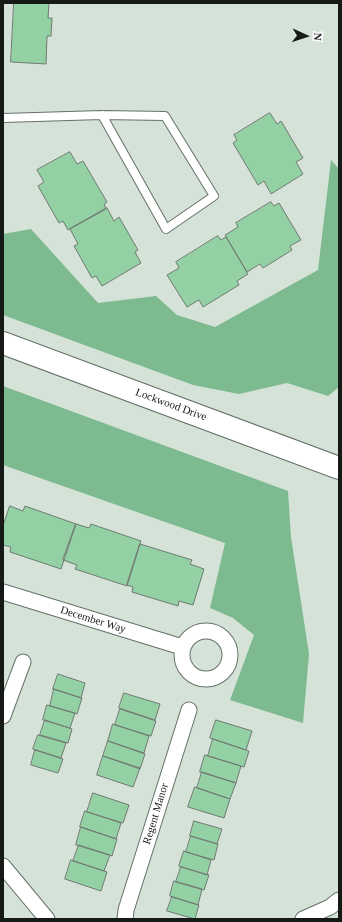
<!DOCTYPE html>
<style>
body{margin:0}
#map{position:relative;width:342px;height:922px;overflow:hidden;background:#d5e2d8;font-family:Georgia,serif}
canvas{display:block}
.frame{position:absolute;inset:0;border:4px solid #161a17;pointer-events:none}
.north{position:absolute;left:286px;top:16px;width:40px;height:40px;-webkit-text-stroke:3px #fff;paint-order:stroke;rotate:93deg;font-size:11px;font-weight:700;line-height:16px;text-align:center;color:#161a17}
.north::after{content:'';display:block;margin:auto;width:14px;height:18px;background:#161a17;clip-path:polygon(50% 0,100% 100%,50% 72%,0 100%)}
</style>
<div id="map">
<canvas width="342" height="922"></canvas>
<div class="frame"></div>
<div class="north">N</div>
</div>
<script>
const c = document.querySelector('canvas').getContext('2d');
c.lineJoin = 'round';
function fill(path, color) { c.fillStyle = color; c.fill(path, 'evenodd'); }
function trace(path, color, width, dash) { c.strokeStyle = color; c.lineWidth = width; c.lineCap = dash ? 'butt' : 'round'; c.setLineDash(dash || []); c.stroke(path); }
function drawText(font, color, halo, rows, align = 'center') {
  c.font = font + ' Georgia,serif'; c.lineWidth = 3.5; c.setLineDash([]); c.textBaseline = 'middle'; c.strokeStyle = halo; c.fillStyle = color; for (const [text, x, y, turn = 0] of rows) {
    c.save(); c.translate(x, y); c.rotate((+turn || 0) * Math.PI / 180); c.textAlign = isNaN(turn) ? turn : align; if (halo) c.strokeText(text, 0, 0); c.fillText(text, 0, 0); c.restore();
  }
}
fill(new Path2D(`
 M331,160l8,9v218l-11,9 -41,-13 -48,11 -46,-9 -190,-70v-81l28,-5 67,74 58,-7 21,19 38,12 103,-57z
 M3,386l285,105 3,46 18,117 -6,69 -73,-23 24,-65 -21,-17 -23,-10 15,-65 -222,-78z`), '#7dba8f');
const building = new Path2D(`
 M14,3h35l-1,15h4l-1,18h-4l-1,28 -35,-2z
 M270,113l7,11 4,-3 22,37 -7,4 7,12 -32,20 -7,-13 -6,4 -25,-42 4,-3 -3,-5z
 M70,152l7,12 6,-3 24,41 -3,2 2,5 -38,21 -5,-9 -4,2 -21,-37 6,-4 -7,-12z
 M271,202l3,4 5,-3 22,37 -11,6 2,4 -29,18 -3,-4 -13,8 -22,-37 13,-8 -2,-4z
 M107,208l7,13 5,-4 19,33 -3,2 6,11 -39,23 -6,-10 -4,2 -18,-32 4,-2 -8,-15z
 M218,236l3,4 5,-3 22,37 -11,7 2,4 -36,22 -4,-7 -12,7 -20,-32 12,-7 -3,-6z
 M10,506l13,5 2,-5 51,18 -15,45 -51,-17 1,-5 -8,-2v-19z
 M76,524l13,4 2,-4 50,17 -14,45 -52,-17 2,-4 -14,-5z
 M140,544l52,16 -2,4 14,5 -11,36 -14,-4 -1,5 -46,-14 1,-5 -6,-2z
 M58,674l27,9 -4,15 -28,-9z
 M54,689l28,9 -5,16 -27,-8z
 M124,693l36,11 -5,16 -36,-12z
 M47,705l28,8 -5,15 -27,-8z
 M120,709l36,12 -5,15 -36,-11z
 M45,720l27,9 -4,14 -28,-8z
 M216,720l36,11 -6,19 -36,-12z
 M113,724l36,12 -5,17 -36,-12z
 M38,735l28,8 -5,15 -28,-9z
 M213,739l36,12 -5,16 -36,-11z
 M108,741l37,13 -5,15 -37,-13z
 M35,750l28,9 -5,14 -27,-8z
 M205,755l36,11 -5,17 -36,-11z
 M103,756l37,12 -7,19 -36,-12z
 M202,772l34,11 -6,16 -33,-11z
 M195,787l35,12 -6,19 -36,-11z
 M93,793l36,12 -6,18 -36,-11z
 M85,811l36,12 -5,16 -36,-12z
 M194,821l28,8 -5,15 -27,-8z
 M81,827l36,12 -5,17 -36,-11z
 M191,836l27,8 -4,16 -28,-8z
 M79,845l31,10 -6,16 -31,-10z
 M184,851l27,9 -4,15 -28,-9z
 M71,860l36,12 -6,19 -36,-12z
 M181,867l28,8 -5,15 -28,-8z
 M174,881l28,8 -4,16 -28,-9z
 M172,897l27,8 -4,14 -28,-8z`);
fill(building, '#93d0a4');
trace(building, '#6f7a72', 1);
const lane = new Path2D(`
 M3,118l99,-3 63,1 49,80 -48,33 -64,-114`);
const street = new Path2D(`
 M3,592l179,55
 M182 655a24 24 0 1 1 48 0a24 24 0 1 1-48 0Z
 M3,716l20,-54
 M3,866l44,53
 M125,919l1,-9 63,-200
 M303,919l27,-12 9,-7`);
const secondary = new Path2D(`
 M3,343l336,125`);
trace(lane, '#657168', 10);
trace(street, '#657168', 17);
trace(secondary, '#657168', 24);
trace(lane, '#fff', 8);
trace(street, '#fff', 15);
trace(secondary, '#fff', 22);
drawText('11px', '#161a17', '#fff', [
 ["Lockwood Drive",171,405,20],
 ["December Way",93,620,17],
 ["Regent Manor",156,814,-73]
]);
</script>
